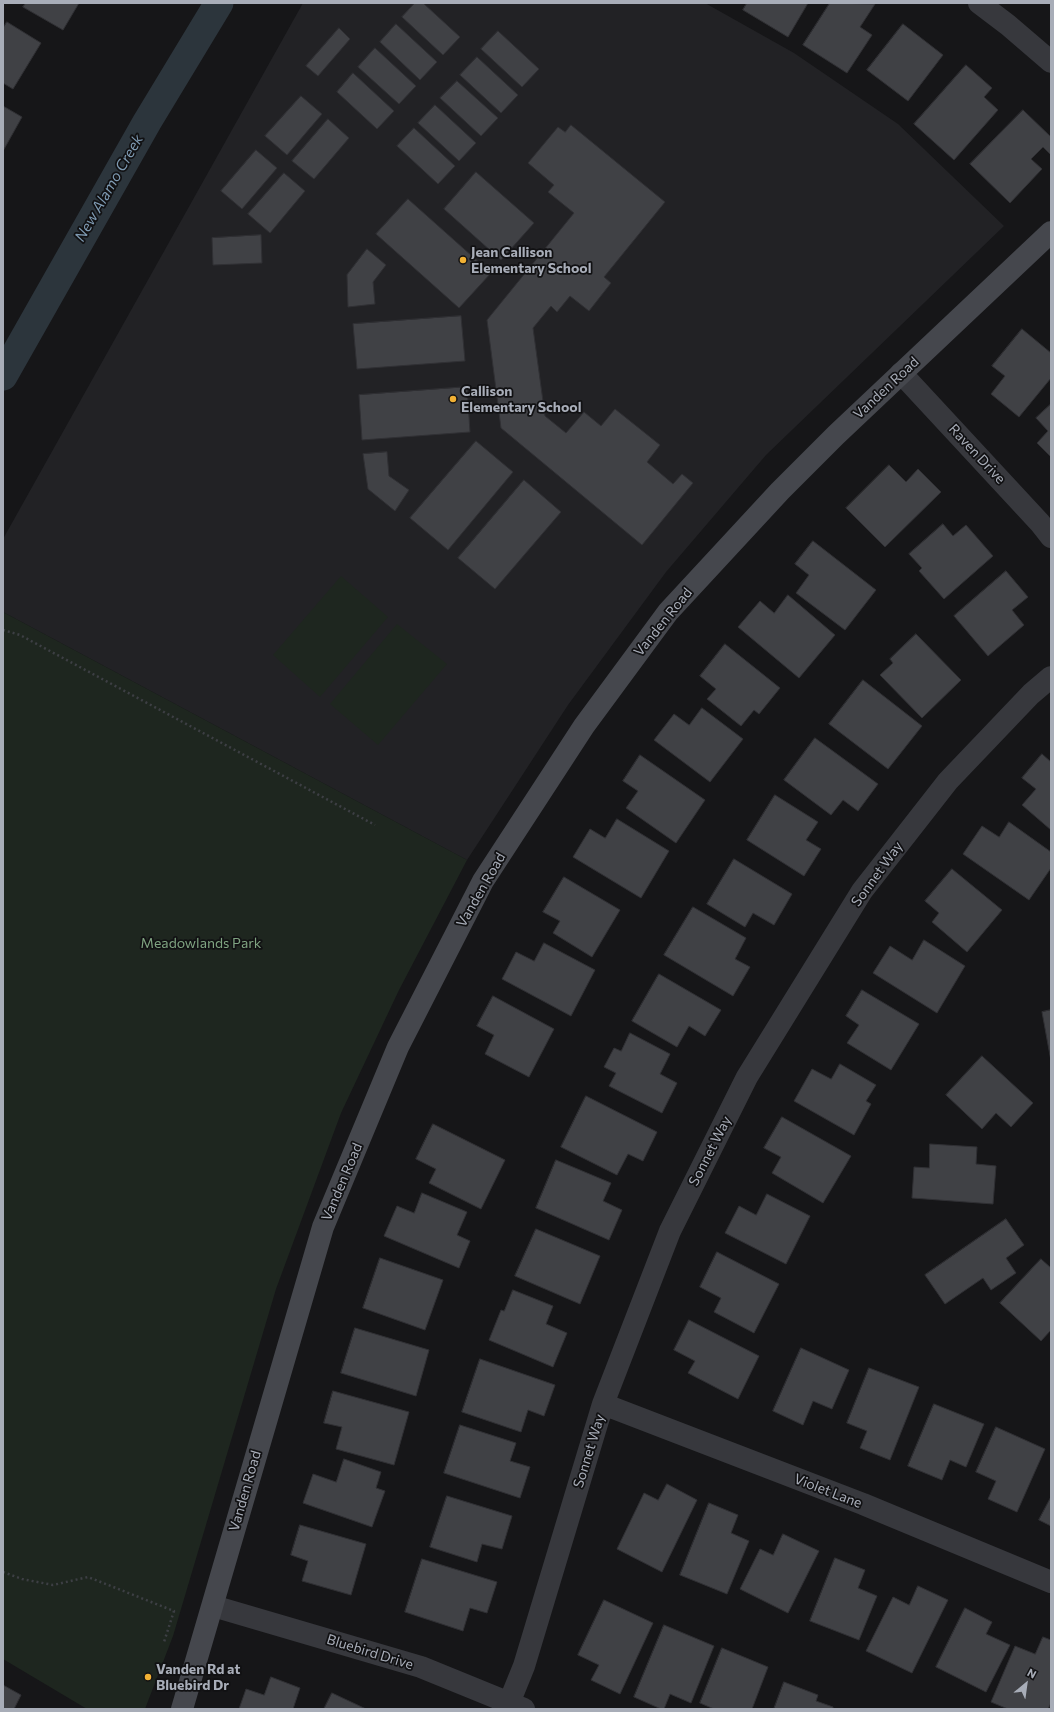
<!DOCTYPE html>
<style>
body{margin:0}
#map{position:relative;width:1054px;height:1712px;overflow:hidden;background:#161618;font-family:Commissioner,sans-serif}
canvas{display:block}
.frame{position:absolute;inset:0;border:4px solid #a8adb8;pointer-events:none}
.north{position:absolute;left:1006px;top:1664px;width:40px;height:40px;-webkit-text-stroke:3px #111113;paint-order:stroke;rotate:29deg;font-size:11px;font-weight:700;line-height:16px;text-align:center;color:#a8adb8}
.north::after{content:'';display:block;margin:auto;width:14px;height:18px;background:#a8adb8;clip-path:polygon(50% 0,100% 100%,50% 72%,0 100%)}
</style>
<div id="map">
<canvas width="1054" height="1712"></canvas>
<div class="frame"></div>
<div class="north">N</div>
</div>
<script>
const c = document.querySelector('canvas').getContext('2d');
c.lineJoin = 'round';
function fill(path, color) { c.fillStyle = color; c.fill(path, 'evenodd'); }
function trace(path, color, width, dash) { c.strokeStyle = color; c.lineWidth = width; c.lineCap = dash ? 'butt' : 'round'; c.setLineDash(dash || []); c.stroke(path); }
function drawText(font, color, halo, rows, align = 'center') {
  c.font = font + ' Commissioner,sans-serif'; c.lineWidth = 3.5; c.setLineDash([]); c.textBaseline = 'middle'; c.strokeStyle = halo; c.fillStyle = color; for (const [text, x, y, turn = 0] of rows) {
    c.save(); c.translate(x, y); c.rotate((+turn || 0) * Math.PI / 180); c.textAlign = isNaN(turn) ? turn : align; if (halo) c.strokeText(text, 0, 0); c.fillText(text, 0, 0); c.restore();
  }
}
fill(new Path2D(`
 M303,3h402l89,50 104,71 106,102 -238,229 -100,117 -98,133 -101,155 -464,-248v-73z`), '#222225');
fill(new Path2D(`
 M341,576l47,41 -68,80 -47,-42z
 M3,612l464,248 -68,130 -58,123 -65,176 -103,347 -28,73h-58l-84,-50z
 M397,624l50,40 -69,81 -48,-41z`), '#1e261f');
trace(new Path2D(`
 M3,376l144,-254 72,-119`), '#2c353c', 29);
const building = new Path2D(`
 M26,3h53l-16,27 -40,-23z
 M415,3h8l37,34 -17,18 -41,-38z
 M747,3h61l-20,34 -45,-27z
 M830,3l45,1 -15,23 12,8 -25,38 -44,-28z
 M7,22l34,21 -28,46 -10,-6v-55z
 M396,24l41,38 -17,18 -40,-38z
 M903,24l40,31 -35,46 -41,-31z
 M339,28l11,11 -32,37 -12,-10z
 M498,31l41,38 -17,18 -41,-38z
 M375,48l41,38 -17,18 -41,-37z
 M477,57l41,38 -17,18 -41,-38z
 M966,65l26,23 -8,9 14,13 -44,50 -40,-36z
 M353,73l41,38 -17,18 -40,-37z
 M457,81l41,37 -17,18 -41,-38z
 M301,96l21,18 -35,41 -22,-19z
 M435,105l41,38 -17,18 -41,-38z
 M3,106l19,11 -19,34z
 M1023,110l28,27v18l-8,-8 -12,12 11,10 -32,34 -40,-39z
 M328,119l21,19 -35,41 -22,-18z
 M571,125l94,77 -61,75 7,6 -22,28 -19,-15 -13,16 -6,-6 -18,22 12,88 21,17 18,-21 17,14 14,-17 45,36 -13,17 26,22 9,-10 11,9 -51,62 -141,-117 -14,-108 87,-107 -26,-21 6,-7 -26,-22 30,-36 7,5z
 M414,128l41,38 -17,18 -41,-38z
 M256,150l21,18 -35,41 -21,-18z
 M476,172l58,51 -33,37 -57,-51z
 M284,173l21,18 -35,42 -22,-19z
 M408,199l83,74 -32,35 -83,-74z
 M261,235l1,28 -49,2 -1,-27z
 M367,249l19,16 -13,17 2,22 -27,3 -1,-32z
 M461,316l4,45 -108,8 -4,-45z
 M1022,329l29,24v25l-32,39 -28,-23 14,-18 -13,-10z
 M467,387l3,45 -108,8 -3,-45z
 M1051,404v53l-14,-14 11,-12 -12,-13z
 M476,441l37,31 -65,78 -38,-32z
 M387,452l2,24 20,14 -14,21 -27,-22 -5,-35z
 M889,465l17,17 12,-13 23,23 -56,55 -39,-39z
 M524,480l37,32 -66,77 -37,-31z
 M943,524l10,12 13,-11 27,31 -49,43 -25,-28 3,-3 -13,-14z
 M813,541l63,49 -31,40 -49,-37 13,-18 -14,-11z
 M1006,571l22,26 -16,13 12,15 -36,31 -34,-40z
 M788,595l47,40 -36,43 -61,-51 22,-26 14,12z
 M916,634l45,46 -39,38 -42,-43 13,-12 -3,-4z
 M725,644l55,44 -21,26 -5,-4 -13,16 -34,-27 9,-10 -16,-13z
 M863,680l59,46 -34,43 -59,-45z
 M702,708l41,31 -33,43 -56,-42 20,-26 15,11z
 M815,738l63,46 -20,27 -15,-11 -12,15 -47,-35z
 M1042,754l9,8v68l-29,-25 14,-16 -14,-11z
 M640,755l65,45 -29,43 -50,-35 12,-17 -15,-10z
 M775,795l43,27 -12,18 15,9 -17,27 -57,-36z
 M617,819l52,32 -28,47 -68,-41 17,-28 15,9z
 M1009,822l42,30v16l-22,32 -66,-46 19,-28 17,11z
 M734,859l58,35 -18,31 -21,-12 -8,14 -38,-23z
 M952,869l50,41 -35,42 -35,-30 7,-9 -14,-12z
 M564,877l56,33 -28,47 -39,-24 7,-12 -17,-9z
 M693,907l53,31 -11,21 15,8 -17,29 -69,-41z
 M924,940l41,26 -28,47 -64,-40 17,-27 22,14z
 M544,943l51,27 -24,46 -69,-37 14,-27 18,9z
 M659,974l62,36 -16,26 -16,-10 -12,21 -45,-26z
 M862,990l57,34 -28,46 -44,-27 12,-18 -13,-9z
 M493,996l61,33 -25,48 -44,-23 9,-19 -17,-9z
 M1051,1010v51l-9,-49z
 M630,1033l40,21 -10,20 17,9 -15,30 -53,-27 7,-13 -12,-6 10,-19 7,3z
 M982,1056l51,47 -22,24 -15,-14 -14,16 -36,-34z
 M840,1064l36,21 -10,16 5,3 -17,31 -60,-34 18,-32 19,10z
 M586,1096l71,36 -14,29 -15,-7 -11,21 -56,-28z
 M782,1117l69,39 -28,47 -51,-30 9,-16 -17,-9z
 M433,1124l72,36 -24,49 -52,-26 7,-14 -20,-10z
 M930,1144l47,3 -1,17 20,2 -3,38 -81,-6 2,-31 15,1z
 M556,1160l55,23 -8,18 19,9 -13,30 -73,-32z
 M422,1193l45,19 -10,23 13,6 -11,27 -75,-32 13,-30 17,7z
 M767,1194l43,22 -24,48 -61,-31 14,-27 17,9z
 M1006,1219l18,26 -18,13 10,15 -25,17 -8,-12 -38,26 -20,-29z
 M536,1229l64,27 -20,48 -65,-28z
 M717,1252l62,32 -25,49 -40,-21 7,-14 -21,-11z
 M380,1258l63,22 -18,50 -62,-22z
 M1041,1259l10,9v62l-10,11 -41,-38z
 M513,1290l40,16 -7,18 21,9 -14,34 -64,-27 12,-30 3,1z
 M689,1320l70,36 -21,43 -50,-26 7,-12 -21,-11z
 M355,1328l74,22 -13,46 -75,-23z
 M801,1348l48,22 -17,39 -19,-8 -10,24 -30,-14z
 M480,1359l75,26 -11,31 -16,-6 -7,22 -59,-20z
 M869,1368l50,19 -29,73 -30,-12 7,-17 -20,-8z
 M333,1391l76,21 -15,53 -58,-16 6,-22 -18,-4z
 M934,1404l50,20 -18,43 -16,-7 -8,20 -34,-14z
 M460,1425l56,18 -6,18 20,6 -10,31 -76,-25z
 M996,1427l49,22 -28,63 -29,-13 8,-18 -20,-9z
 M344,1459l37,13 -5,16 9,3 -13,36 -69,-24 10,-29 23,8z
 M667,1484l30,16 -35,72 -45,-23 27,-56 14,7z
 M447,1496l65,20 -10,33 -20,-5 -5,18 -47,-15z
 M1051,1497v29l-12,-6z
 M709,1503l29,12 -7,18 18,8 -22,53 -47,-19z
 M300,1525l66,19 -15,51 -49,-14 6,-20 -17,-6z
 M783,1534l36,17 -31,62 -48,-24 20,-40 13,6z
 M835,1558l30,12 -7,18 19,8 -18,44 -49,-19z
 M422,1559l75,23 -10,31 -17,-5 -7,23 -58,-19z
 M918,1586l30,14 -36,73 -46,-22 27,-54 16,8z
 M604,1600l49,23 -33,71 -29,-14 8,-15 -21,-10z
 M965,1608l27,14 -6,12 24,11 -24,47 -50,-25z
 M664,1625l50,21 -23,57 -21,-9 -6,15h-3l-27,-12z
 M1043,1637l8,3v63l-3,6h-40l-17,-7 24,-56 20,8z
 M722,1648l46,19 -16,42h-38l-14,-6z
 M271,1677l29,11 -7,21h-54l7,-20 18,6z
 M784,1682l34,13 -2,6 17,6v2h-59z
 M3,1685l18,10 -7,14h-11z
 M332,1693l34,16h-42z`);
fill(building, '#404145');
trace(building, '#303034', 1);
trace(new Path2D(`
 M3,630l17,5 355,190
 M3,1572l19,7 31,6 35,-8 86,34 -10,31`), '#3d3f44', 2.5, [2, 3]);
trace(new Path2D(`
 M979,3l29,22 43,37
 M901,373l139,150 11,14
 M603,1404l260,100 188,78
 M213,1606l208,61 103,42
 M509,1703l15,-37 79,-262 67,-173 77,-154 115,-186 86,-110 83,-87 20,-17`), '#37383d', 22);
trace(new Path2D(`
 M182,1709l141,-482 75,-180 85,-166 101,-155 84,-114 112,-121 56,-56 215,-203`), '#45474d', 22);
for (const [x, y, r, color] of [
 [463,260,4,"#f2b134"],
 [453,399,4,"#f2b134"],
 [148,1677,4,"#f2b134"]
]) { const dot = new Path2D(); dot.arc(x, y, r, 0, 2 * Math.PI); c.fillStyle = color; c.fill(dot); trace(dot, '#111113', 1.5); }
drawText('bold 14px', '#a8adb8', '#111113', [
 ["Jean Callison",471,252],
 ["Elementary School",471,268],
 ["Callison",461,391],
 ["Elementary School",461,407],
 ["Vanden Rd at",156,1669],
 ["Bluebird Dr",156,1685]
], 'left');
drawText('14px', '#a8adb8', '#111113', [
 ["Vanden Road",886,388,-43],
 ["Raven Drive",977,454,47],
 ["Vanden Road",663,622,-51],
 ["Sonnet Way",877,874,-54],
 ["Vanden Road",481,890,-60],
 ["Sonnet Way",710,1151,-63],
 ["Vanden Road",342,1182,-67],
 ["Sonnet Way",589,1451,-73],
 ["Vanden Road",245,1491,-74],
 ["Violet Lane",828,1491,21],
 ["Bluebird Drive",370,1652,17]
]);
drawText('14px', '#7fa381', '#111113', [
 ["Meadowlands Park",201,943]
]);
drawText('italic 15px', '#7f9bb3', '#111113', [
 ["New Alamo Creek",109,188,-60]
]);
</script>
